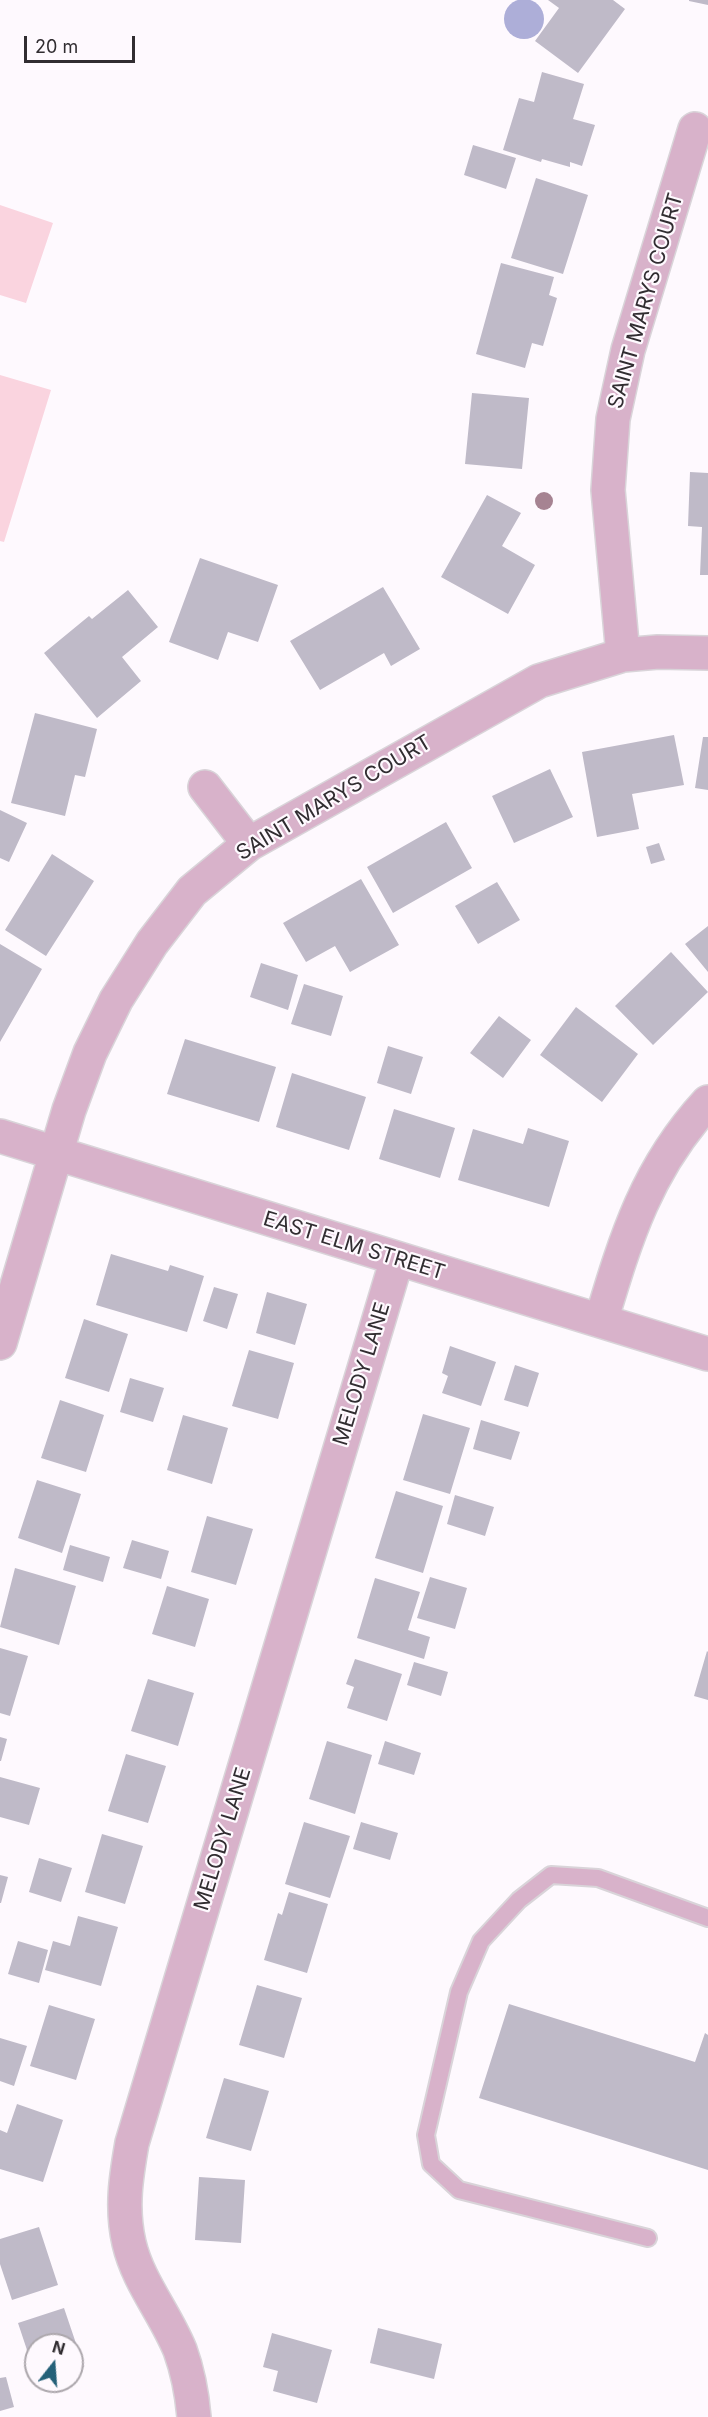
<!DOCTYPE html>
<style>
body{margin:0}
#map{position:relative;width:708px;height:2417px;overflow:hidden;background:#fef9fe;font-family:Inter,sans-serif}
canvas{display:block}
.north{position:absolute;left:24px;top:2333px;width:60px;height:60px;box-sizing:border-box;background:#fef9fe;border:2px solid #aca7ac;border-radius:50%;rotate:17deg;font-size:16px;font-weight:700;line-height:24px;text-align:center;color:#312d31}
.north::after{content:'';display:block;margin:auto;width:21px;height:27px;background:#256179;clip-path:polygon(50% 0,100% 100%,50% 72%,0 100%)}
.scale{position:absolute;left:24px;top:36px;width:111px;height:27px;box-sizing:border-box;border:3px solid #312d31;border-top:0;padding-left:8px;font-size:18px;line-height:21px;white-space:nowrap;color:#312d31;-webkit-text-stroke:4px #fef9fe;paint-order:stroke}
</style>
<div id="map">
<canvas width="708" height="2417"></canvas>
<div class="north">N</div>
<div class="scale">20 m</div>
</div>
<script>
const c = document.querySelector('canvas').getContext('2d');
c.lineJoin = 'round';
function fill(path, color) { c.fillStyle = color; c.fill(path, 'evenodd'); }
function trace(path, color, width, dash) { c.strokeStyle = color; c.lineWidth = width; c.lineCap = dash ? 'butt' : 'round'; c.setLineDash(dash || []); c.stroke(path); }
function drawText(font, color, halo, rows, align = 'center') {
  c.font = font + ' Inter,sans-serif'; c.lineWidth = 4.5; c.setLineDash([]); c.textBaseline = 'middle'; c.strokeStyle = halo; c.fillStyle = color; for (const [text, x, y, turn = 0] of rows) {
    c.save(); c.translate(x, y); c.rotate((+turn || 0) * Math.PI / 180); c.textAlign = isNaN(turn) ? turn : align; if (halo) c.strokeText(text, 0, 0); c.fillText(text, 0, 0); c.restore();
  }
}
fill(new Path2D(`
 M0,205l53,18 -27,80 -26,-8z
 M0,375l51,15 -47,152 -4,-1z`), '#fad4df');
fill(new Path2D(`
 M504 19a20 20 0 1 1 40 0a20 20 0 1 1-40 0Z`), '#adaed8');
fill(new Path2D(`
 M548,0h65l12,9 -47,64 -43,-32 24,-33z
 M689,0h19v5l-19,-4z
 M542,72l42,12 -11,35 22,6 -13,41 -12,-4v5l-28,-8 -1,3 -38,-12 16,-52 15,4z
 M473,145l43,13 -10,31 -42,-14z
 M536,178l52,17 -25,79 -52,-16z
 M501,263l53,14 -5,18 8,3 -14,48 -11,-3 -7,25 -49,-14z
 M472,393l57,5 -7,71 -57,-5z
 M690,472l18,1v102h-8l2,-48 -14,-1z
 M487,495l34,18 -19,33 33,19 -27,49 -67,-37z
 M200,558l78,27 -20,57 -30,-10 -10,28 -49,-18z
 M383,587l37,62 -29,17 -7,-13 -64,37 -30,-49z
 M128,590l30,37 -36,30 19,24 -44,37 -53,-65 45,-37 3,3z
 M35,713l62,16 -12,48 -10,-2 -10,41 -54,-13z
 M674,735l10,50 -52,9 7,35 -42,8 -15,-85z
 M703,737h5v53l-13,-2z
 M550,769l23,48 -59,26 -22,-47z
 M0,810l27,13 -18,39 -9,-4z
 M446,822l26,46 -79,45 -26,-46z
 M659,843l6,17 -14,4 -5,-17z
 M52,854l42,27 -48,75 -41,-26z
 M361,879l38,66 -49,27 -15,-26 -29,16 -23,-39z
 M497,882l23,38 -42,24 -23,-38z
 M708,926v46l-23,-28z
 M0,944l42,25 -42,73z
 M671,952l37,40 -55,53 -38,-39z
 M261,963l37,12 -10,35 -38,-13z
 M304,984l39,12 -12,40 -40,-12z
 M576,1007l62,47 -36,48 -62,-47z
 M499,1016l32,24 -28,38 -33,-25z
 M185,1039l91,28 -17,55 -92,-28z
 M388,1046l35,11 -12,37 -34,-11z
 M292,1073l74,24 -17,53 -73,-23z
 M394,1109l61,19 -15,50 -61,-19z
 M528,1128l41,13 -20,66 -91,-27 15,-51 50,15z
 M111,1254l57,17 2,-6 34,11 -17,56 -91,-27z
 M214,1287l24,7 -11,35 -24,-8z
 M267,1292l40,12 -12,41 -39,-12z
 M84,1319l44,15 -19,58 -44,-14z
 M450,1346l46,16 -15,44 -39,-13 6,-17 -6,-3z
 M249,1350l45,13 -16,56 -46,-13z
 M515,1365l24,8 -11,34 -24,-7z
 M130,1378l34,10 -11,34 -33,-10z
 M60,1400l44,15 -18,57 -45,-14z
 M423,1414l47,14 -20,66 -47,-14z
 M183,1415l45,13 -16,56 -45,-14z
 M481,1420l39,12 -9,28 -38,-11z
 M37,1480l44,14 -19,59 -44,-15z
 M396,1491l47,15 -20,67 -48,-15z
 M455,1495l39,12 -9,29 -38,-12z
 M207,1516l46,13 -17,56 -45,-13z
 M132,1540l37,11 -8,28 -38,-11z
 M70,1545l40,12 -7,25 -40,-12z
 M15,1568l61,18 -17,59 -59,-18z
 M430,1577l37,11 -12,41 -38,-11z
 M375,1578l45,14 -12,38 22,7 -6,22 -67,-21z
 M167,1586l42,13 -14,48 -43,-13z
 M0,1648l28,8 -18,60 -10,-3z
 M707,1651l1,1v48l-14,-4z
 M355,1659l47,15 -15,47 -40,-13 7,-21 -8,-3z
 M414,1662l34,10 -7,24 -34,-11z
 M148,1679l46,14 -16,53 -47,-15z
 M0,1737l7,2 -6,22h-1z
 M327,1741l45,14 -17,59 -46,-15z
 M385,1741l36,12 -7,22 -36,-11z
 M126,1754l40,12 -18,57 -40,-12z
 M0,1777l40,11 -11,37 -29,-8z
 M304,1822l46,14 -20,62 -45,-14z
 M361,1822l37,11 -8,27 -37,-11z
 M102,1834l41,12 -18,58 -40,-12z
 M39,1858l33,10 -11,34 -32,-10z
 M0,1875l8,2 -7,26h-1z
 M289,1892l39,12 -21,69 -43,-13 14,-47 4,2z
 M78,1916l40,11 -17,59 -56,-16 8,-29 17,5z
 M18,1941l30,9 -9,33 -31,-9z
 M257,1985l45,13 -18,60 -45,-13z
 M509,2004l186,58 10,-29 3,2v135l-229,-72z
 M49,2005l46,14 -19,61 -46,-14z
 M0,2038l27,8 -13,40 -14,-5z
 M224,2078l45,13 -18,60 -45,-13z
 M17,2104l46,16 -20,62 -43,-13v-39l7,3z
 M199,2177l46,3 -4,63 -46,-3z
 M39,2227l19,58 -46,15 -12,-36v-25z
 M64,2308l20,59 -12,4v-26h-36v32l-18,-54z
 M378,2328l64,16 -8,35 -64,-16z
 M272,2333l60,17 -15,53 -44,-12 5,-20 -15,-4z
 M6,2377l8,30 -14,4v-33z`), '#bfbac8');
const lane = new Path2D(`
 M648,2238l-189,-48 -28,-26 -5,-29 33,-143 22,-51 38,-41 32,-25 47,3 110,40`);
const street = new Path2D(`
 M623,655l-15,-165 5,-71 15,-69 67,-221
 M205,787l44,57
 M0,1136l708,218
 M601,1321c25,-84 46,-153 107,-219
 M0,1343l69,-233 21,-57 26,-53 36,-57 40,-52 57,-47 290,-163 84,-26 35,-3 50,1
 M194,2417c-2,-23 -6,-45 -14,-67 -15,-37 -42,-68 -51,-107 -8,-35 -3,-66 3,-100l265,-884`);
trace(lane, '#d9d4d9', 20);
trace(street, '#d9d4d9', 36);
trace(lane, '#d8b2ca', 16);
trace(street, '#d8b2ca', 33);
c.fillStyle = '#a68392';
for (const [x, y] of [
 [544,501]
]) { c.beginPath(); c.arc(x, y, 9, 0, 2 * Math.PI); c.fill(); }
drawText('21px', '#312d31', '#fef9fe', [
 ["SAINT MARYS COURT",646,301,-74],
 ["SAINT MARYS COURT",334,798,-31],
 ["EAST ELM STREET",354,1246,17],
 ["MELODY LANE",362,1374,-73],
 ["MELODY LANE",223,1839,-73]
]);
</script>
